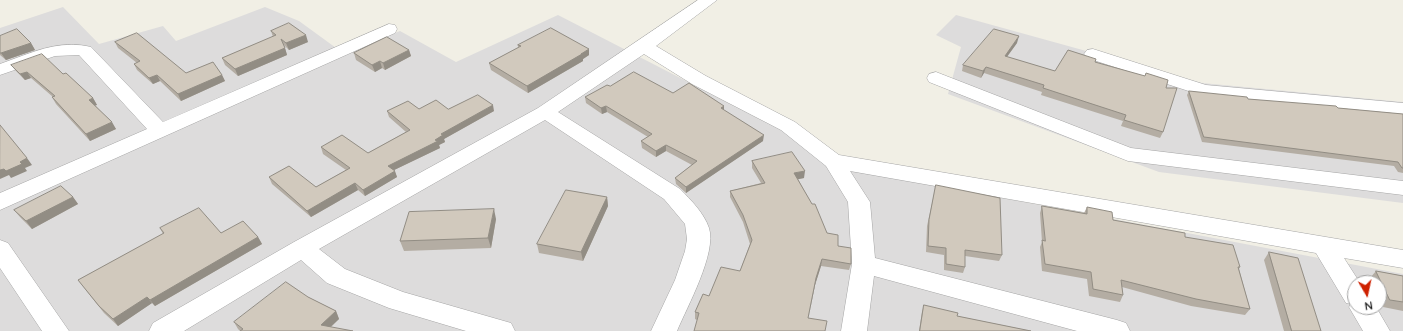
<!DOCTYPE html>
<style>
body{margin:0}
#map{position:relative;width:1403px;height:331px;overflow:hidden;background:#f1efe5;font-family:Quicksand,sans-serif}
canvas{display:block}
.north{position:absolute;left:1347px;top:275px;width:40px;height:40px;box-sizing:border-box;background:#fff;border:1px solid #a5a5a5;border-radius:50%;rotate:171deg;font-size:11px;font-weight:700;line-height:16px;text-align:center;color:#1f1f1f}
.north::after{content:'';display:block;margin:auto;width:14px;height:18px;background:#ce2100;clip-path:polygon(50% 0,100% 100%,50% 72%,0 100%)}
</style>
<div id="map">
<canvas width="1403" height="331"></canvas>
<div class="north">N</div>
</div>
<script>
const c = document.querySelector('canvas').getContext('2d');
c.lineJoin = 'round';
function fill(path, color) { c.fillStyle = color; c.fill(path, 'evenodd'); }
function trace(path, color, width, dash) { c.strokeStyle = color; c.lineWidth = width; c.lineCap = dash ? 'butt' : 'round'; c.setLineDash(dash || []); c.stroke(path); }
fill(new Path2D(`
 M63,7l36,37 64,-18 13,15 89,-34 34,14 44,32 57,-22 56,31 102,-47 303,156 542,103v57h-1403v-303zM1355,283h24v24h-24z
 M956,15l246,68 201,19v101l-244,-31 -211,-78 13,-47 -25,-12z`), '#dddcdc');
const minor = new Path2D(`
 M698,0h19l-61,46 50,30 89,46 44,33 564,95v18l-59,-10 16,25h-5v24h21l14,24h-27l-14,-24 2,-3 -5,-1 -30,-50 -466,-82 20,31 5,56 242,62 9,3 4,8h-53l-203,-55 -7,55h-26l11,-67 -4,-62 -22,-36 -45,-36 -89,-46 -48,-30 -86,58 122,77c11,11 24,24 29,39 8,25 -22,79 -32,103h-26l24,-51 10,-29 2,-12 -2,-15 -21,-25 -119,-79 -226,129 26,20 58,23 108,31 4,8h-49l-77,-23 -62,-25 -26,-23 -117,71h-35l4,-8 141,-81 244,-134z
 M389,24l6,1 2,4 -2,4 -395,177v-17l147,-64 -68,-74 -24,1 -55,19v-11c30,-11 59,-25 91,-17l72,75z
 M1093,49l113,36 197,18v12l-199,-19 -117,-38 -3,-4 3,-4z
 M936,72l195,76 272,33v14l-275,-34 -199,-79 -2,-4 2,-4z
 M0,240l8,3 61,88h-27l-42,-63z`);
trace(minor, '#a6a6a6', 1);
fill(minor, '#fff');
fill(new Path2D(`
 M271,31l37,11 -19,8 -5,-5 3,10 -49,21 -13,-11 -3,-7 51,-21z
 M0,36l31,7 4,7 -29,10 -6,-5z
 M115,42l71,31 36,2 3,6 -44,20 -21,-20 -7,3 -16,-14 -3,-6 3,-1 -19,-15z
 M1017,43l-10,14 48,14 40,-9 71,26 -3,44 -3,6 -39,-12 2,-5 -82,-26 1,-3 -58,-19 -3,5 -19,-7 1,-6z
 M518,45l71,10 -6,4v2l-55,32 -37,-23 -2,-7 29,-15z
 M409,50l2,6 -26,14 -3,-2 -7,4 -19,-12 -2,-7z
 M11,65l52,9 30,24 4,7h-2l21,24 -26,12 -34,-37 -4,-7h1l-22,-19 -6,2 -9,-9z
 M610,86l63,7 51,13v4l39,31 -77,52 -10,-9 -1,-6 17,-13 -26,-14 -10,6 -14,-9 -1,-7 7,-4 -41,-25 -5,2 -16,-11 -1,-6z
 M1189,91l59,8 90,9 65,6v59l-5,-1 -4,-6 -192,-24 -15,-47z
 M448,109l46,2 -50,28 1,3 -6,3 1,3 -46,22 3,7 -32,19 -7,-6 -47,27 -39,-33 -3,-7 47,10 30,-17 -23,-16 -2,-7 47,6 38,-21 -17,-15 -2,-6z
 M752,161l52,17 -6,1 29,54 11,13 13,18 -2,6 -28,-4 -6,19 -7,33 -111,2 -2,-1v-7l14,-16 31,-25 10,-27 -7,-22 -13,-25v-6l31,-8 -9,-15z
 M936,185l66,70 -3,6 -34,-5v11l-2,6 -19,-3v-15l-18,-3 1,-26z
 M73,197l5,7 -46,25 -12,-12 -6,-7z
 M607,197l1,9 -25,55 -44,-8 -2,-9z
 M1042,206l42,7 3,-6 26,13 72,17 55,30 -1,2 11,40 -5,6 -54,-9 -69,-19 1,8 -3,7 -31,-6 -2,-17 -45,-8 -2,-24 2,-5 -2,-29z
 M496,219l-5,29 -87,3 -4,-10z
 M160,228l61,5 37,4 4,7 -107,62 -3,-3 -34,23 -14,-13 -26,-33 85,-46z
 M1269,252l52,79h-37l-20,-71z
 M1376,271l27,5v35l-20,-4 -4,-9v-15h-7l-2,-5z
 M308,297l28,14 3,8 -8,8 -91,4 -2,-2 -4,-7z
 M924,305l33,11 74,15h-112l3,-19z`), '#b4ada3');
fill(new Path2D(`
 M306,35l2,7 -19,8 -3,-7z
 M1019,36l-2,7 -14,19 2,-6z
 M31,43l4,7 -29,10 -5,-7z
 M285,48l2,7 -49,21 -3,-7z
 M589,49v6l-6,4v2l-55,32 -1,-7z
 M409,50l2,6 -26,14 -2,-7z
 M380,61l2,7 -7,4 -3,-7z
 M986,67l-2,6 -3,5 2,-7z
 M27,72l4,6 -6,2 -5,-6z
 M157,75l3,6 -7,3 -4,-6z
 M222,75l3,6 -44,20 -3,-7z
 M93,98l4,7 -3,1 -5,-6z
 M493,105l1,6 -50,28 1,3 -6,3 1,3 -50,24 -2,-6 47,-26 6,-6z
 M606,106l1,6 -5,2 -1,-6z
 M724,106v6l-3,-4z
 M112,122l4,7 -26,12 -4,-7z
 M764,135l-1,6 -77,52v-6z
 M666,145v6l-10,6v-6z
 M27,158l5,7 -7,3 2,3 -16,7 -2,-3 -9,4v-9z
 M395,171l2,6 -32,19 -2,-6z
 M805,171l-1,7 -10,2v-7z
 M355,183l3,7 -47,27 -4,-6z
 M73,197l5,7 -46,25 -6,-8z
 M607,197l1,9 -25,55 -2,-9z
 M494,209l2,10 -5,29 -3,-10z
 M258,237l4,7 -107,62 -5,-6z
 M822,259l-1,7 -6,19 -8,40 9,-47z
 M147,297l5,6 -34,23 -5,-7z
 M336,311l3,8 -13,12 -5,-6z`), '#928d84');
const building = new Path2D(`
 M289,23l17,12 -20,8 -5,-4 4,9 -50,21 -13,-11 54,-23 -5,-4z
 M551,28l38,21 -8,5h1l-55,32 -38,-23 32,-17 -3,-1z
 M17,29l14,14 -30,10h-1v-17z
 M994,29l25,7 -14,20 50,15 13,-21 28,9 -1,3 50,14 1,-3 22,7 -2,8h11l-14,44 -39,-12 2,-5 -83,-27 1,-3 -58,-18 -3,4 -20,-6z
 M137,33l49,40 27,-11 9,13 -44,19 -21,-19 -8,3 -15,-14 6,-3 -25,-19z
 M387,37l22,13 -26,13 -3,-2 -8,4 -18,-12z
 M42,54l21,20 3,-1 27,25 -4,2 23,22 -26,12 -34,-37 3,-1 -28,-24 -7,2 -9,-9z
 M634,72l39,21 16,-10 35,23 -3,2 43,27 -78,52 -11,-9 22,-17 -31,-16 -10,6 -15,-10 11,-7 -46,-28 -5,2 -16,-11 22,-12 3,1z
 M1189,91l58,6 1,2 88,7 2,2 65,6v54h-1l-4,-6 -194,-25z
 M478,95l15,10 -52,29 2,1 -8,5 3,1 -50,25 7,5 -32,19 -8,-7 -48,28 -38,-34 20,-11 27,21 34,-19 -29,-21 21,-12 26,18 42,-23 -23,-19 21,-10 11,8 17,-9 12,9z
 M0,125l27,33 -7,4 2,2 -16,7 -2,-2 -4,1z
 M792,152l13,19 -11,2 18,31h3l12,29 11,2v11l13,2v16l-29,-5 -6,19 -8,40 19,3 -2,10h-131l5,-18 -4,-1 8,-18 6,2 12,-29 19,4 12,-31 -9,-25 -13,-24 35,-8 -13,-22z
 M936,185l64,13 2,57 -37,-5v17l-19,-3v-16l-18,-2 1,-26z
 M61,186l12,11 -47,24 -12,-11z
 M566,190l41,7 -26,55 -44,-8z
 M1042,206l45,8v-7l25,5 1,8 72,13v4l48,8 7,22h-2l12,42 -54,-10 -75,-19 2,15 -30,-6 -2,-17 -46,-8 -3,-24 3,1z
 M199,208l22,25 22,-12 15,16 -108,63 -3,-3 -34,22 -14,-13 -21,-26 86,-47 -4,-5z
 M494,209l-6,29 -88,3 9,-29z
 M1269,252l29,6 23,73h-29z
 M1376,271l27,5v26l-13,-2z
 M286,282l22,15 28,14 -15,14 32,6h-113l3,-2 -9,-7z
 M924,305l34,8 -1,3 74,15h-111z`);
fill(building, '#d1c9bd');
trace(building, '#928d84', 1);
</script>
